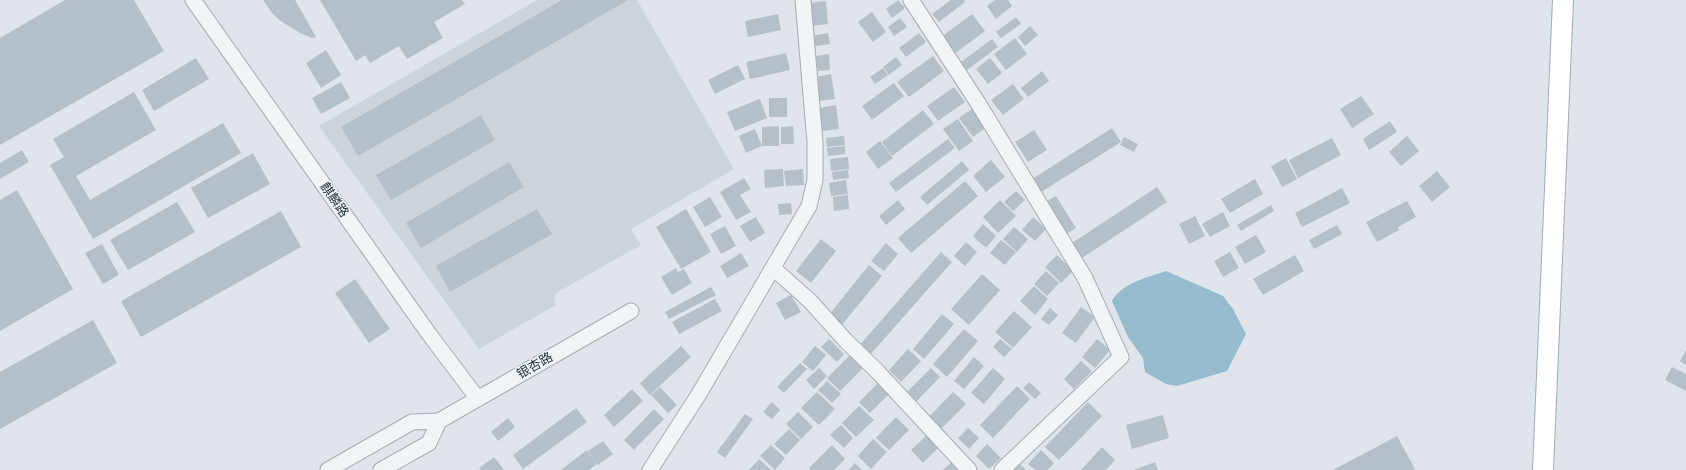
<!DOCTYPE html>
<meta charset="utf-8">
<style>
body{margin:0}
canvas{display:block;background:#dfe5ea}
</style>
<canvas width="1686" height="470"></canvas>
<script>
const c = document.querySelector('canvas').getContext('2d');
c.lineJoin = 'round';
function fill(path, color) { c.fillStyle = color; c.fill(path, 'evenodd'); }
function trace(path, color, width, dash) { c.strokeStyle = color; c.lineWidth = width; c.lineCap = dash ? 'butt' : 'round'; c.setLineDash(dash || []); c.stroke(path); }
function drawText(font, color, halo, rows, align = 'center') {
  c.font = font + ' Karla,"Noto Sans SC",sans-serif'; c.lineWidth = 3; c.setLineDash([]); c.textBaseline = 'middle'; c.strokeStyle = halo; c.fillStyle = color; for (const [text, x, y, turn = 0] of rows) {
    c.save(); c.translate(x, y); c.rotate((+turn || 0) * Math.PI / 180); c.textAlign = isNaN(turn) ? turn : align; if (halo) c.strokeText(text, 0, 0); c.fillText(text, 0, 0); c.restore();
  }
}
fill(new Path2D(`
 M537,0h100l97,169 -103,60 10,16 -85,48 -2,6 2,6 -77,44 -160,-223z`), '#cdd5dc');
fill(new Path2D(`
 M1166,271l57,25 10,13 13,25 -19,37 -50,15 -11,-2 -21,-12 -2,-14 -15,-21 -16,-36c11,-19 35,-23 54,-30z`), '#96bcce');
fill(new Path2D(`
 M65,0h69l30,51 -164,94v-107z
 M263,0h32l21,37 -4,1 -12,-5 -18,-11 -9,-8z
 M320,0h142l3,4 -31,18 9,16 -36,21 -8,-13 -29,17 -5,-8 -9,6z
 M562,0h66l-270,156 -17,-29z
 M898,0l7,8 -13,10 -6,-9z
 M951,0h13l1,2 -26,20 -7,-8z
 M995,0h13l4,6 -16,13 -9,-13z
 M826,1l2,23 -16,2 -3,-23z
 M872,12l14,20 -13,10 -15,-20z
 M778,14l3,16 -33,7 -3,-16z
 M972,14l13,17 -32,24 -13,-17z
 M1016,17l5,7 -20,14 -5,-6z
 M900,18l7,9 -13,9 -6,-9z
 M1030,26l8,9 -13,11 -7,-9z
 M828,33l2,11 -16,2 -2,-10z
 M919,33l7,9 -20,15 -7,-9z
 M1015,38l12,16 -21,16 -12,-16z
 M992,39l6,8 -31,23 -6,-8z
 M326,50l15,25 -20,13 -15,-25z
 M786,53l4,17 -40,9 -4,-17z
 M829,54l1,16 -12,1 -2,-15z
 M933,56l11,15 -35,26 -12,-15z
 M896,57l6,8 -13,10 -6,-8z
 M196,58l13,21 -55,32 -12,-21z
 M990,58l12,15 -14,11 -12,-15z
 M738,65l7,14 -30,15 -7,-14z
 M883,68l5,7 -13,9 -5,-7z
 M1042,71l7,10 -21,16 -7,-9z
 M831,74l4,25 -17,2 -3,-24z
 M341,82l9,16 -29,16 -9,-16z
 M894,83l10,13 -32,24 -10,-14z
 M1013,84l11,15 -21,16 -12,-15z
 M954,87l11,15 -27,19 -11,-15z
 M134,92l22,38 -80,46 14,24 133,-77 18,30 -148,86 -43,-74 14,-8 -11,-18z
 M1361,96l13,18 -22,14 -12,-19z
 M769,98h18v19h-18z
 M760,99l7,19 -32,13 -8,-19z
 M836,105l3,24 -17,2 -3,-23z
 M972,109l13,19 -12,9 -14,-19z
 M923,110l11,14 -42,32 -10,-14z
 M481,115l14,25 -104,60 -15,-25z
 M958,119l15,22 -14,10 -16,-22z
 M1390,121l7,11 -28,18 -6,-11z
 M779,126v20h-17v-19z
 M793,126l1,18h-13v-17z
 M1112,128l9,14 -83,52 -9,-13z
 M755,129l7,17 -16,7 -7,-17z
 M1034,130l13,20 -19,12 -13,-20z
 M844,136l1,9 -18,2 -1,-9z
 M1407,136l12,15 -18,15 -12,-14z
 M1124,137l14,7 -4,8 -14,-7z
 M1332,138l9,17 -43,23 -9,-18z
 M948,139l7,9 -59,44 -7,-9z
 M880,141l13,17 -15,11 -12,-17z
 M845,146v8l-17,2 -1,-8z
 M22,150l7,12 -29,17v-16z
 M253,153l17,31 -62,34 -17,-30z
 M848,157l1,12 -18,2 -1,-12z
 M1286,158l11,21 -15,8 -11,-21z
 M991,160l14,17 -19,15 -13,-16z
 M962,161l7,9 -42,35 -7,-8z
 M509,162l15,25 -103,61 -15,-25z
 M783,169l1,17 -19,2 -1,-18z
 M803,169l1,16 -18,1 -2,-15z
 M848,170l1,8 -16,2 -1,-8z
 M1437,171l13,16 -18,15 -13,-16z
 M744,178l7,11 -11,6 11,17 -15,8 -16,-28z
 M1255,179l8,15 -33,19 -9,-14z
 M846,180l2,14 -17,2 -2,-13z
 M965,181l13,15 -67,57 -13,-15z
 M1157,187l10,15 -85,56 -10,-15z
 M1342,188l8,15 -48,24 -7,-14z
 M17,190l56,99 -73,42v-131z
 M1016,191l9,9 -12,11 -9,-9z
 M848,195l1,14 -15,2 -1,-14z
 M1056,196l20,32 -11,7 -20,-33z
 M710,197l12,20 -17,10 -12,-20z
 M898,200l7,9 -19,16 -7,-9z
 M1000,200l16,16 -18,17 -15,-16z
 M1407,201l9,16 -18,10 1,3 -22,12 -11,-20z
 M177,202l18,30 -67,38 -18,-30z
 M791,203l1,11 -13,1 -1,-11z
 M1271,205l3,6 -33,20 -4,-6z
 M537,209l15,25 -102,58 -14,-26z
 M686,209l25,43 -30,17 -25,-42z
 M281,211l20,36 -160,90 -20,-36z
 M1223,212l7,14 -20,11 -8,-13z
 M1195,216l10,20 -16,8 -10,-20z
 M756,217l9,16 -15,9 -10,-16z
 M1033,217l13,12 -11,12 -13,-11z
 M983,224l13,12 -10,12 -13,-12z
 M1337,225l5,9 -28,15 -5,-9z
 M725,226l11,20 -15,8 -11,-20z
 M1014,227l14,12 -11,13 -14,-13z
 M1256,235l10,17 -21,12 -10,-17z
 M821,239l15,12 -25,32 -15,-12z
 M1001,240l15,12 -11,13 -15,-12z
 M966,242l11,10 -12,14 -11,-10z
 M886,243l12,11 -14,17 -13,-10z
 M102,244l17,31 -16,9 -18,-31z
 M941,252l11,10 -83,94 -11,-9z
 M1230,252l9,16 -16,9 -9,-16z
 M741,253l8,13 -22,12 -7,-12z
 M1057,255l16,16 -12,12 -16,-16z
 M1295,255l9,16 -41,24 -10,-16z
 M869,265l13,11 -41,50 -13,-10z
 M676,268l2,4 6,-3 8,14 -20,12 -11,-18z
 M1046,271l13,12 -12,13 -13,-12z
 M982,274l18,16 -31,35 -18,-16z
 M355,279l35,50 -21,14 -34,-50z
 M1034,286l14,13 -13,16 -15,-14z
 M711,287l5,8 -47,24 -4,-7z
 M791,295l10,17 -16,8 -9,-17z
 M715,299l7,12 -43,23 -7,-12z
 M1081,307l14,10 -19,26 -14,-10z
 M1050,308l8,7 -9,10 -8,-6z
 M1014,311l18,16 -19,21 -18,-16z
 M942,314l12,10 -30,35 -11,-10z
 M93,320l24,43 -117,66v-57z
 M964,329l14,12 -31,36 -14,-13z
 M829,339l15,15 -7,8 -16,-15z
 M1000,339l12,10 -8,8 -11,-10z
 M1097,339l13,11 -15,18 -13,-11z
 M681,346l10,11 -41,38 -10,-12z
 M815,346l11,9 -13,16 -11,-9z
 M908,349l13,12 -20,21 -12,-12z
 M1686,350v15l-6,-4z
 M851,354l13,13 -24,24 -13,-13z
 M974,357l10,9 -20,23 -10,-8z
 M1081,361l11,10 -18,18 -10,-10z
 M800,363l7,6 -23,24 -7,-6z
 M1672,367l14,7v17l-21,-11z
 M819,368l8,8 -13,13 -8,-9z
 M931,368l9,9 -25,26 -10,-9z
 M993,368l12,11 -21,25 -13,-11z
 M827,381l14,13 -9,9 -14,-13z
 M879,382l11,11 -20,20 -11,-11z
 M1029,382l12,11 -6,6 -12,-11z
 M1017,386l13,13 -37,39 -13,-13z
 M660,387l17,18 -9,8 -17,-18z
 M632,389l11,12 -29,26 -10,-12z
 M817,392l18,17 -16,16 -18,-17z
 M953,392l13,12 -26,26 -12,-12z
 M772,402l8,8 -8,9 -9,-7z
 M1088,402l14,14 -43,44 -14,-13z
 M859,406l15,14 -18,17 -14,-14z
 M576,408l11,14 -64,47 -10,-14z
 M654,409l10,10 -30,31 -10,-10z
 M798,412l15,15 -12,12 -15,-15z
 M745,414l8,5 -28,39 -8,-6z
 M1163,415l6,23 -37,11 -6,-24z
 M896,417l13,13 -20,20 -13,-12z
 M508,418l7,9 -17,14 -7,-9z
 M841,425l12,13 -9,10 -14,-13z
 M968,428l11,10 -10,11 -11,-11z
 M789,429l11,11 -14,15 -12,-11z
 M927,435l12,12 -16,16 -12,-13z
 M1397,436l18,33 -3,1h-79z
 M873,439l14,13 -16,17 -13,-13z
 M603,441l10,13 -15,11 -10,-14z
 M987,444l14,14 -12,11 -13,-13z
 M771,445l14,13 -10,12 -15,-14z
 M832,445l13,14 -11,11h-23l-2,-2z
 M1102,447l13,13 -9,10h-25z
 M587,450l10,14 -8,6h-28z
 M1041,450l13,13 -6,7h-13l-7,-6z
 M494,457l10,13h-23l-2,-2z
 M759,459l12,11h-22z
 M953,461l9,9h-19z
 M1017,461l9,9h-17z
 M1155,462l3,8h-24z
 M855,463l7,7h-14z`), '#b6c0c8');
const minor = new Path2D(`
 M193,0l236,334 49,65
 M911,0l67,103 107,175 36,79 -119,113
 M773,268l37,33 36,40 31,30 92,99
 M328,470l84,-48 27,-1 192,-110
 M381,470l48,-27 10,-22
 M650,470l49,-76 110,-188 6,-26v-38l-12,-142`);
const major = new Path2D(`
 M1543,470l20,-470`);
trace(minor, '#a4adb5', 17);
trace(major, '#9dacb7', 22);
trace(minor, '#f2f5f8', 15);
trace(major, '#fff', 20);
drawText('13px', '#263643', '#eff4f7', [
 ["麒麟路",334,200,55],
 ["银杏路",535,366,-30]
]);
</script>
